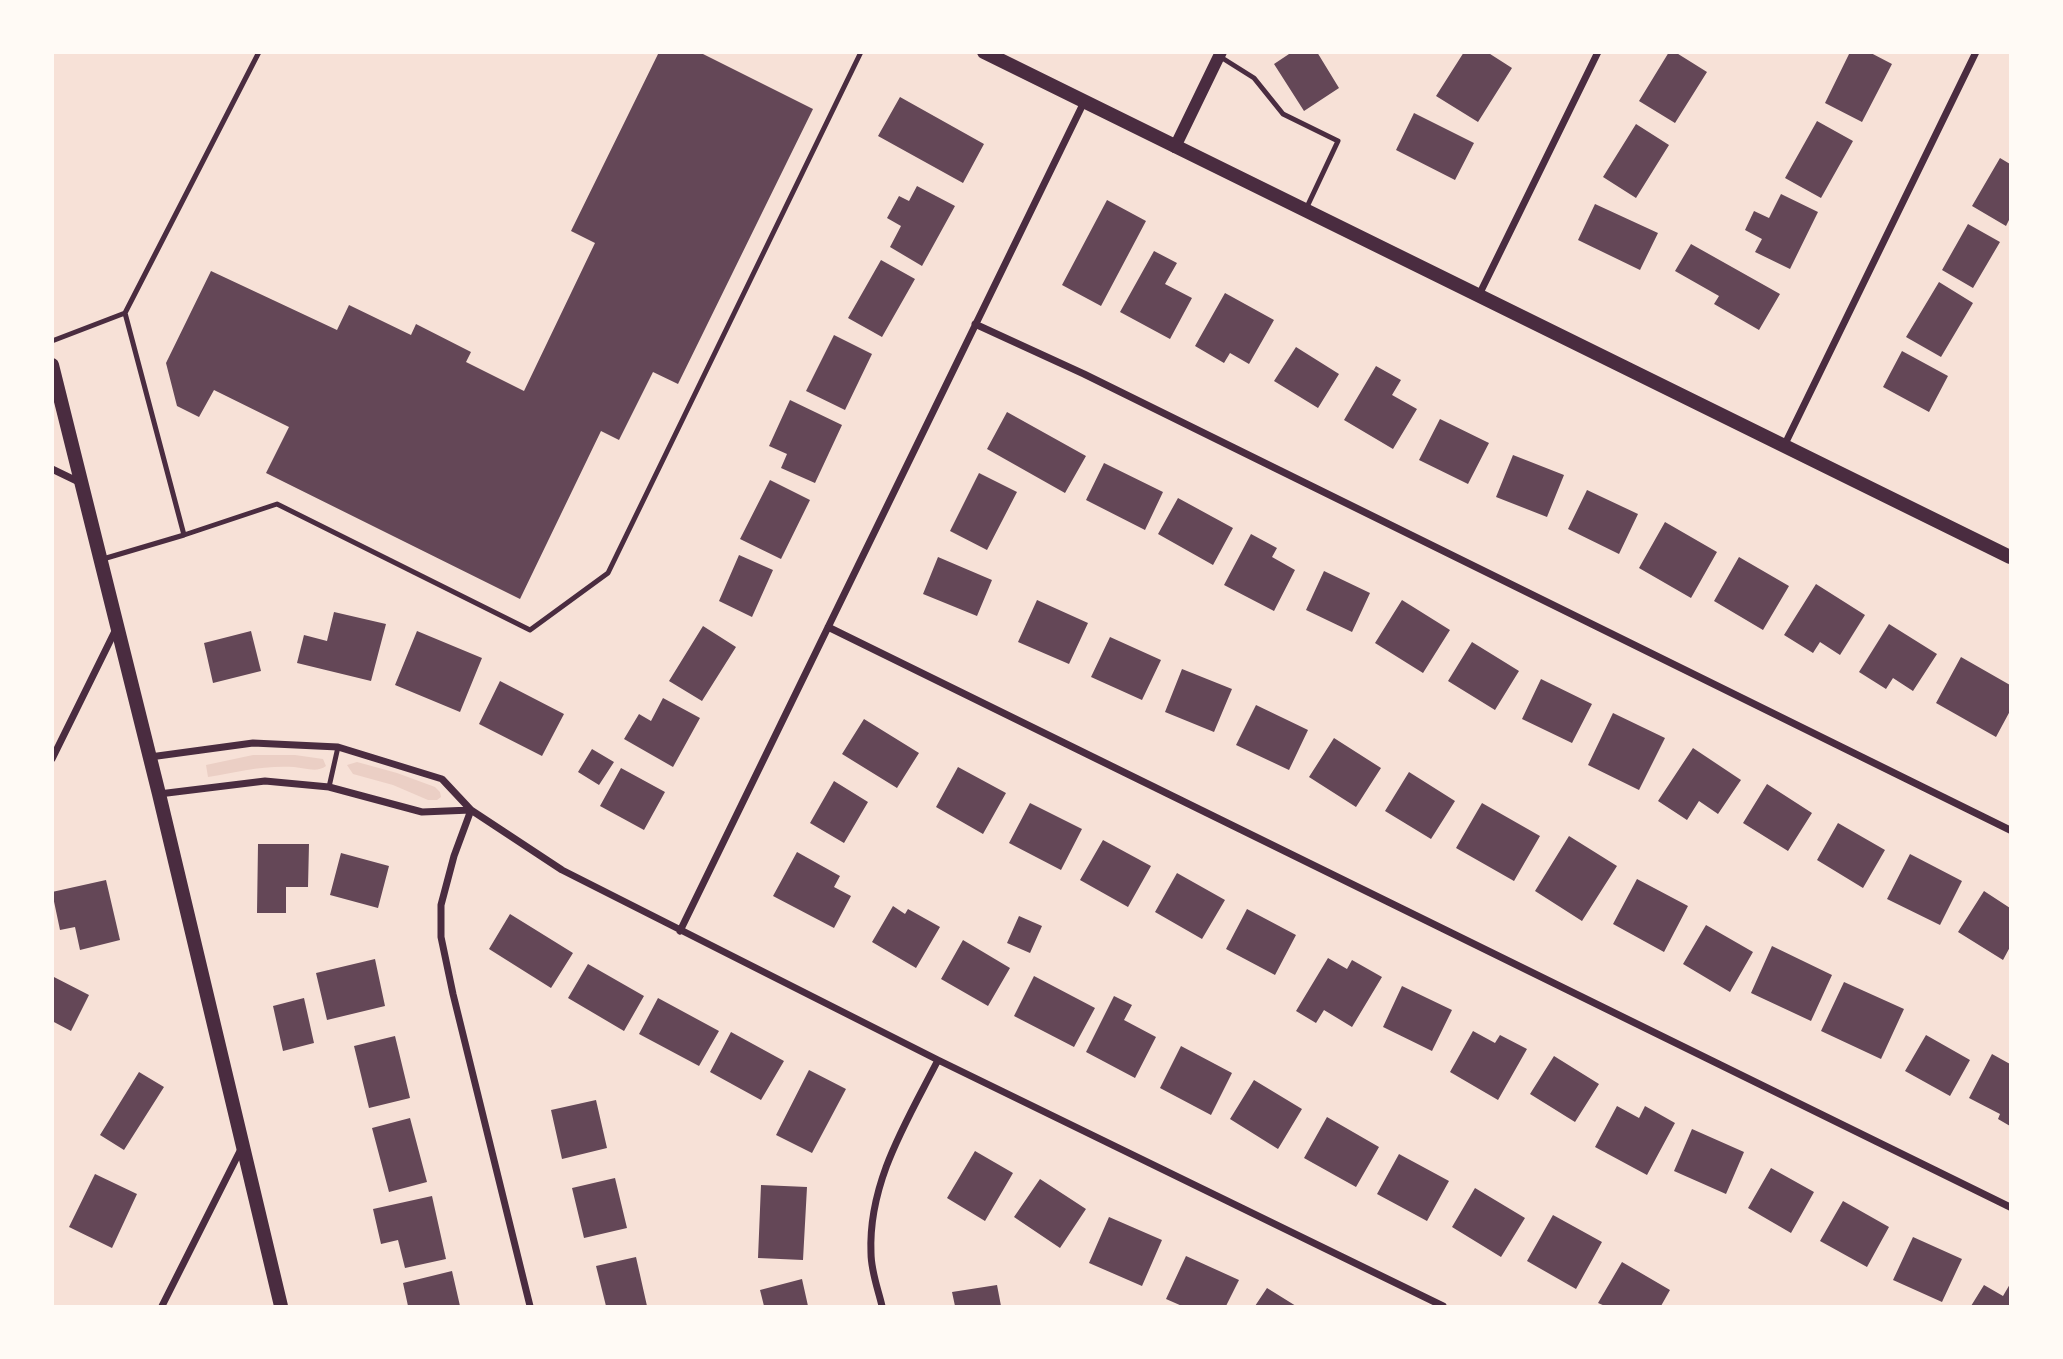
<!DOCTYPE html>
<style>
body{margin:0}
#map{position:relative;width:2063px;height:1359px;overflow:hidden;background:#f7e1d7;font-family:"Archivo Narrow",sans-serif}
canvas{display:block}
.frame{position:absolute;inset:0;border:54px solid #fffaf5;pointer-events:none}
</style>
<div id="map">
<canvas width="2063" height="1359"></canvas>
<div class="frame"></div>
</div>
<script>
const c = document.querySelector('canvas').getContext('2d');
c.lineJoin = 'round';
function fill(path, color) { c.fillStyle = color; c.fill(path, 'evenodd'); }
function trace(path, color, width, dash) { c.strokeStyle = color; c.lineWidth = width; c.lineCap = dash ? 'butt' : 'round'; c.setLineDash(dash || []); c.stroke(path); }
fill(new Path2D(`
 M253,755h42l28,4 3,7c-9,7 -21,2 -32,1 -29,-2 -58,5 -86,10l-2,-12z
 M357,762l40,11 38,14 5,5 1,5 -4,3h-9l-35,-15 -40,-11 -6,-9z`), '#ebcfc5');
fill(new Path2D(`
 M659,52h40l114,57 -135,275 -25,-12 -34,68 -18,-9 -81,168 -254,-126 23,-46 -75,-37 -15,27 -22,-11 -11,-43 45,-92 126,59 12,-25 62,30 5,-11 55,28 -5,10 58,29 71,-148 -24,-12z
 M1292,52h25l22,36 -35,23 -30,-47z
 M1464,52h23l25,16 -34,54 -42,-26z
 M1669,52h6l32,20 -32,51 -36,-22z
 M1850,52h19l23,12 -30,58 -37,-19z
 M900,97l84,47 -21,39 -85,-47z
 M1414,113l60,30 -19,37 -59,-30z
 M1817,121l36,20 -32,57 -36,-20z
 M1636,124l33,21 -33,53 -33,-21z
 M2000,158l10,6v54l-4,8 -34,-20z
 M917,186l38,20 -33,60 -32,-19 11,-21 -14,-8 12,-22 10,5z
 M1781,194l37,18 -28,57 -35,-17 7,-13 -17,-9 9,-19 15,7z
 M1107,200l39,21 -45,85 -39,-21z
 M1595,204l63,29 -18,37 -62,-30z
 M1968,224l32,18 -27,46 -31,-18z
 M1691,244l89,50 -21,36 -45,-26 5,-8 -44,-25z
 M1154,251l23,12 -12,21 27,14 -22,41 -50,-27z
 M881,260l34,19 -33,58 -34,-19z
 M1939,282l34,21 -32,54 -35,-20z
 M1225,293l49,27 -25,44 -19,-11 -6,10 -29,-17z
 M834,335l38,19 -27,56 -39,-19z
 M1296,347l43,27 -21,34 -44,-27z
 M1902,351l46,25 -19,36 -46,-25z
 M1376,366l25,14 -9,15 25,14 -24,40 -49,-29z
 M790,400l52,25 -27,58 -34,-15 6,-14 -18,-8z
 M1007,412l79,44 -21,37 -78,-44z
 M1440,419l49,24 -21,41 -49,-24z
 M1513,455l51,20 -17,42 -51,-20z
 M1104,463l59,29 -18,38 -59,-30z
 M979,473l38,19 -30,58 -37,-19z
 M770,480l40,20 -29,59 -41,-20z
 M1587,490l51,24 -19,40 -51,-25z
 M1178,498l55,30 -20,37 -55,-31z
 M1665,522l52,30 -26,46 -52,-30z
 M1251,534l26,14 -5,9 23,13 -21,41 -50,-26z
 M739,555l34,15 -21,47 -33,-16z
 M938,557l54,23 -15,36 -54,-22z
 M1739,557l50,29 -26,44 -49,-29z
 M1324,571l46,22 -18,39 -46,-22z
 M1816,584l49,31 -25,40 -20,-13 -7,11 -29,-18z
 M1037,600l51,23 -19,41 -51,-22z
 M1402,600l48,30 -27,43 -48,-30z
 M334,612l52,12 -15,57 -74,-18 7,-28 23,6z
 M1889,624l48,30 -24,37 -20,-13 -7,11 -27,-17z
 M703,626l33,21 -34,54 -33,-20z
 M251,631l10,40 -48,12 -9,-40z
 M417,631l65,27 -22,54 -65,-27z
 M1110,637l51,23 -19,40 -51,-23z
 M1472,642l47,29 -24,39 -47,-29z
 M1961,657l49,28v26l-14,26 -60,-34z
 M1182,669l50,20 -18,43 -49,-20z
 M1541,679l51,25 -20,39 -50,-24z
 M500,681l64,33 -22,42 -63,-32z
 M663,698l37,20 -27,49 -49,-28 15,-25 12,7z
 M1256,705l52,25 -19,40 -53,-25z
 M1613,713l52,25 -26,52 -51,-25z
 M864,719l55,34 -22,35 -55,-34z
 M1334,738l47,30 -25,39 -47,-30z
 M1693,748l48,32 -23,34 -19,-13 -12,19 -29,-19z
 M592,749l22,13 -15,23 -21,-13z
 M958,767l48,26 -23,41 -47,-27z
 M621,768l44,24 -21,38 -44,-24z
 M1409,772l46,29 -24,38 -46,-28z
 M834,781l34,21 -24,41 -34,-20z
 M1767,784l45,29 -24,38 -45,-28z
 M1030,803l52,26 -21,41 -52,-27z
 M1482,803l58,33 -26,45 -58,-33z
 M1838,823l47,27 -22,38 -46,-28z
 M1569,836l48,30 -35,55 -47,-30z
 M1103,840l48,26 -23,41 -48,-27z
 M258,844h51l-1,43h-22v26h-29z
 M797,852l43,24 -6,11 17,9 -17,32 -61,-32z
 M341,853l48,13 -11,42 -48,-13z
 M1910,854l52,27 -22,44 -53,-26z
 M1177,873l48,27 -23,39 -47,-27z
 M1637,879l51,27 -24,46 -51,-28z
 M106,880l14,60 -40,10 -5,-23 -15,3 -8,-38z
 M1984,891l26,17v39l-7,13 -45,-28z
 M893,906l12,8 3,-5 32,18 -24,41 -44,-26z
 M1247,909l49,26 -21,40 -49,-26z
 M510,914l63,39 -22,35 -62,-39z
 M1019,916l23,10 -12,27 -23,-10z
 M1706,925l47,27 -23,40 -47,-28z
 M963,940l47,28 -22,38 -47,-27z
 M1772,946l60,29 -21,46 -60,-28z
 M1328,958l19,11 5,-9 30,17 -30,50 -28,-17 -8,13 -20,-12z
 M375,959l10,47 -58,14 -11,-47z
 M588,964l56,32 -20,35 -56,-33z
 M52,976l37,19 -18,36 -19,-10z
 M1034,976l61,32 -21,39 -60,-31z
 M1844,982l60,27 -23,50 -60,-28z
 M1402,986l50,24 -20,41 -49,-24z
 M1114,996l18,9 -8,15 32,17 -21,41 -49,-26z
 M304,998l10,45 -31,8 -10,-45z
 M658,998l61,33 -20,35 -60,-32z
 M1473,1031l22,12 5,-8 27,14 -29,51 -48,-28z
 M731,1032l53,29 -23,39 -51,-28z
 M1926,1035l44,25 -20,36 -45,-25z
 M395,1036l15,62 -41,10 -15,-62z
 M1181,1046l51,27 -21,42 -51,-27z
 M1992,1054l18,10v62l-12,-7 2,-5 -31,-16z
 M1554,1056l45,28 -24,38 -45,-28z
 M809,1070l37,19 -34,64 -36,-18z
 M139,1072l25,15 -40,63 -24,-15z
 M1254,1080l48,29 -24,40 -48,-30z
 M596,1100l11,48 -45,11 -11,-49z
 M1617,1106l22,12 6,-12 30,17 -28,52 -52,-28z
 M1327,1117l52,30 -23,40 -52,-29z
 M410,1118l17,64 -38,10 -17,-64z
 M1692,1129l52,23 -18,42 -52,-23z
 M975,1151l38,22 -28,48 -38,-23z
 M1399,1154l50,27 -22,40 -50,-27z
 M1771,1168l43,24 -23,41 -43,-25z
 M95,1174l42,20 -25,54 -43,-21z
 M615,1178l12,50 -43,10 -12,-50z
 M1040,1179l46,30 -26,39 -46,-31z
 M761,1185l46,2 -4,73 -45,-2z
 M1475,1188l50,30 -24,39 -49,-30z
 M432,1196l14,63 -41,9 -7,-28 -17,4 -8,-35z
 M1843,1201l46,26 -22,40 -47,-26z
 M1553,1215l49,27 -26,47 -49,-28z
 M1109,1217l53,23 -20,46 -53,-23z
 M1913,1237l49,22 -20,43 -49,-22z
 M1186,1256l53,24 -13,26h-44l-16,-7z
 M636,1257l11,49h-41l-10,-40z
 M1622,1262l48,28 -9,16h-56l-7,-3z
 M452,1271l8,35h-52l-5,-23z
 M802,1279l6,27h-44l-4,-16z
 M2010,1284v22h-39l13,-21 19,11z
 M997,1285l4,21h-46l-3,-14z
 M1267,1288l29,18h-41z`), '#644757');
trace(new Path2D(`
 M1219,56l35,22 29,36 55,27 -32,68
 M52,341l73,-28 134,-261
 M184,535l93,-31 253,126 78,-57 253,-521
 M103,559l81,-24 -59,-222
 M329,787l9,-40`), '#4a2c40', 5);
trace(new Path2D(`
 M1479,295l119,-243
 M975,324l109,50 926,456
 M1784,446l192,-394
 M52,469l29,14
 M828,627l1182,580
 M150,757l103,-14 85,4 104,32 29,31 91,60 376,190 505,246
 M52,759l64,-130
 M159,794l106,-13 64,6 93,25 49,-2
 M471,810l-17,46 -13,49v32l12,57 77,312
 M680,931l404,-829
 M162,1306l80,-159
 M882,1306c-4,-17 -11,-35 -11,-53 -3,-71 36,-132 67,-193`), '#4a2c40', 7);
trace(new Path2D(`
 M1175,147l46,-95`), '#4a2c40', 12);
trace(new Path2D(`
 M984,52l1026,505
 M52,365l107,429 122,512`), '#4a2c40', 14);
</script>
